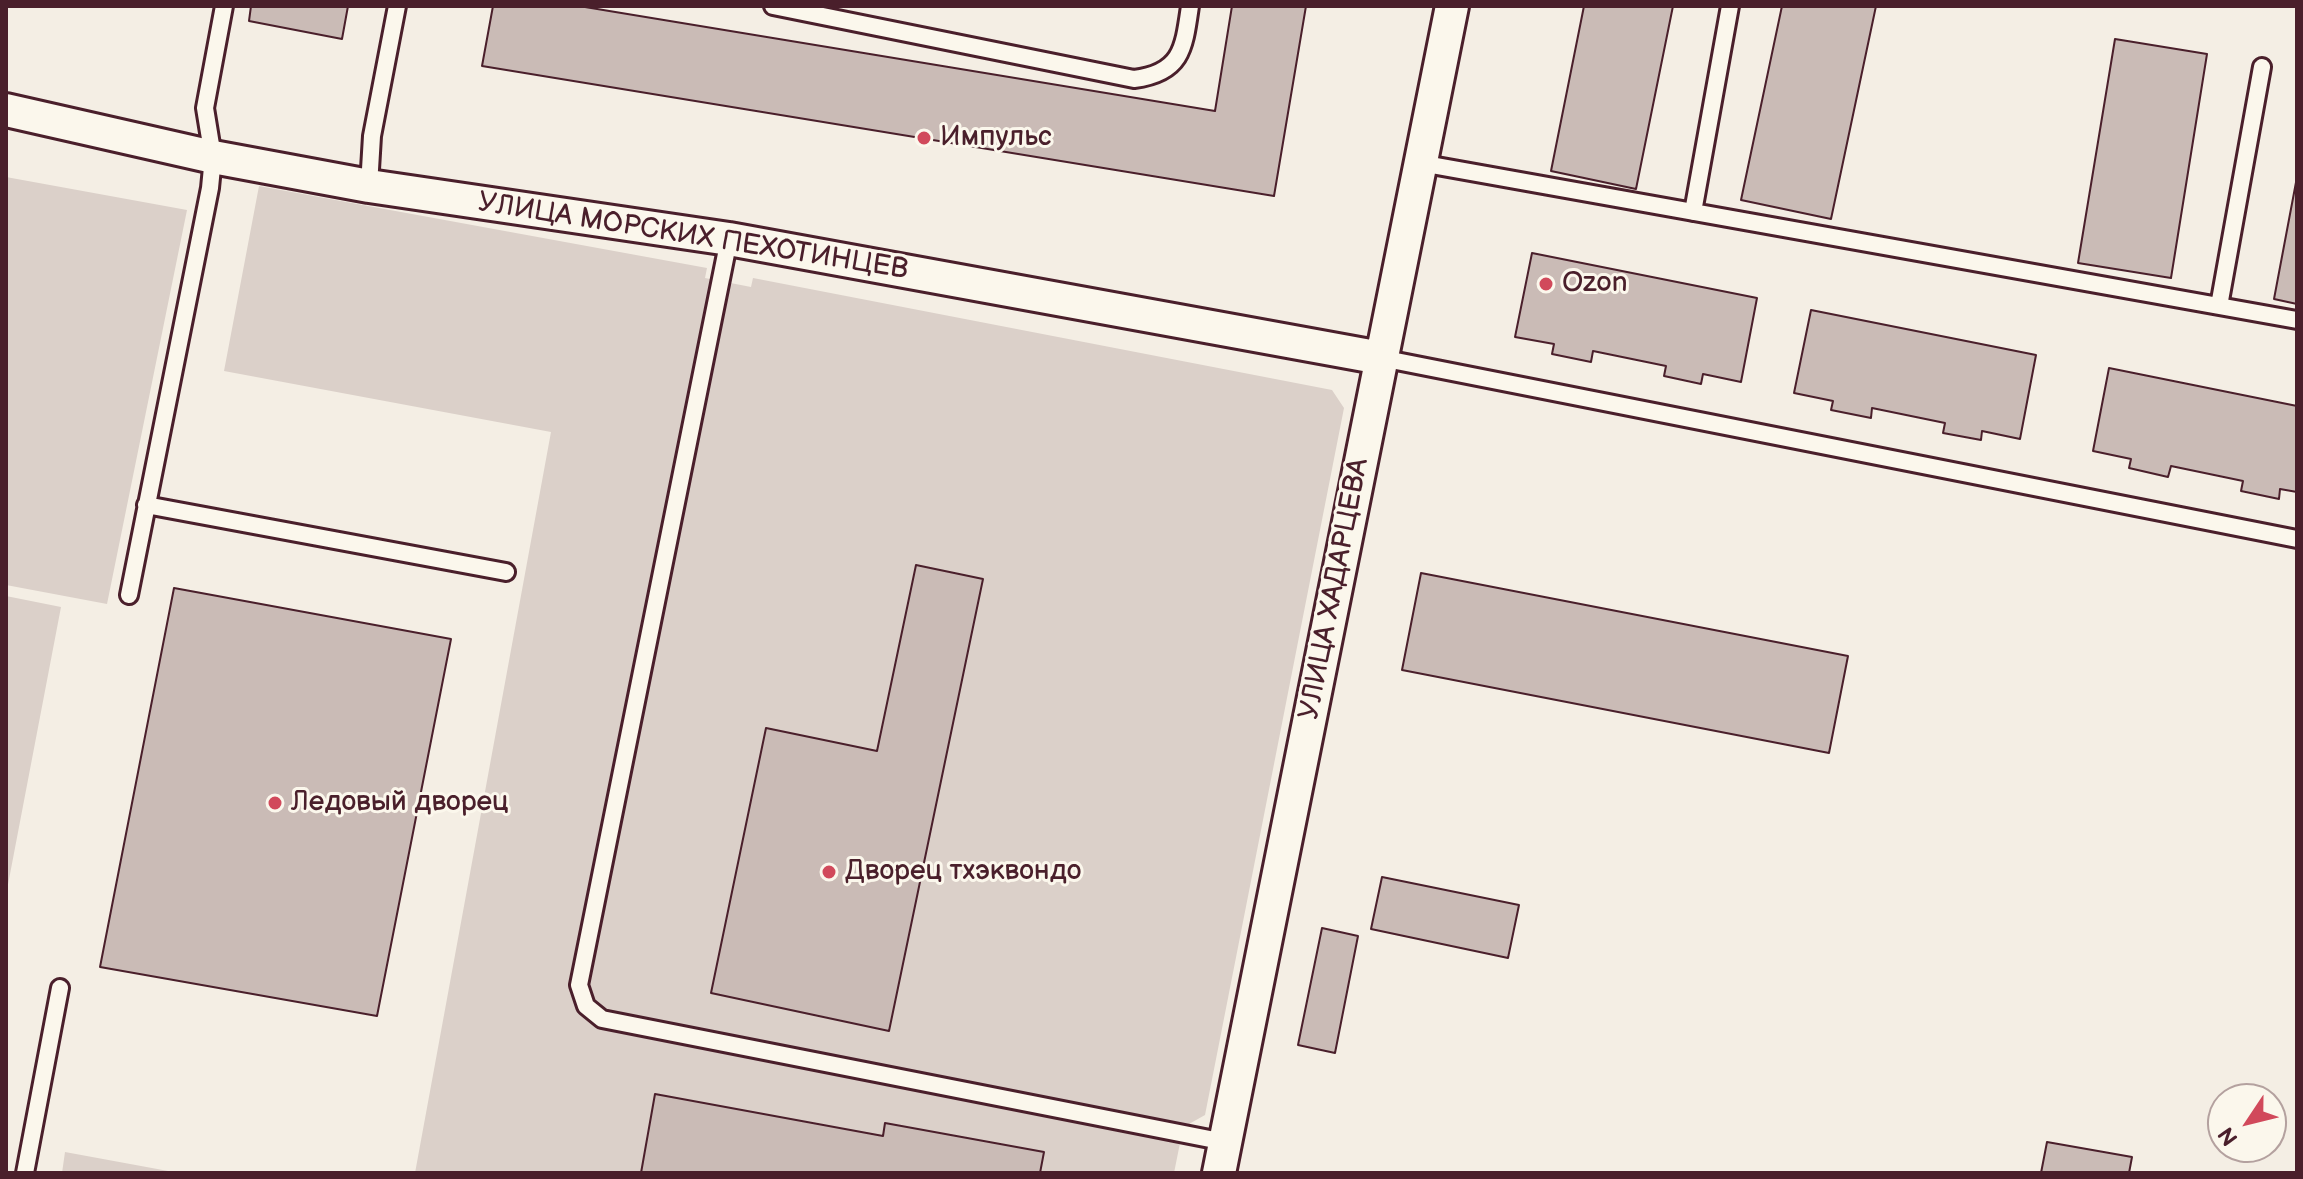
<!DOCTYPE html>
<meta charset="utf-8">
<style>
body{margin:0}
#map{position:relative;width:2303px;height:1179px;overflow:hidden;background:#f4eee4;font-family:"Balsamiq Sans",sans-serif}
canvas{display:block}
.frame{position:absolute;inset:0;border:8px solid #4a1f2b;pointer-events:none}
.north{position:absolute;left:2207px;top:1083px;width:80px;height:80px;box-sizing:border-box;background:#fbf7ec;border:2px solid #b4a19f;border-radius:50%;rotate:235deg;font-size:22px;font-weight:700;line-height:32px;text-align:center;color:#4a1f2b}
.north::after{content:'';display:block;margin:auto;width:28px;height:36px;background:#d1495b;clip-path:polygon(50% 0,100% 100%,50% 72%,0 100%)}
</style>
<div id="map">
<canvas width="2303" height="1179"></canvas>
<div class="frame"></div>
<div class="north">N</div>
</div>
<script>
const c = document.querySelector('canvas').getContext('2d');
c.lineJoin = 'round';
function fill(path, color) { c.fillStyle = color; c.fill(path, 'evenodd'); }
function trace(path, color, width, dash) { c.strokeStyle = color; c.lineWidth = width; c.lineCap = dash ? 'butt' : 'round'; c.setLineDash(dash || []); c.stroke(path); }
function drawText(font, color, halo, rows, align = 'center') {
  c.font = font + ' "Balsamiq Sans",sans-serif'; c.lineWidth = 6; c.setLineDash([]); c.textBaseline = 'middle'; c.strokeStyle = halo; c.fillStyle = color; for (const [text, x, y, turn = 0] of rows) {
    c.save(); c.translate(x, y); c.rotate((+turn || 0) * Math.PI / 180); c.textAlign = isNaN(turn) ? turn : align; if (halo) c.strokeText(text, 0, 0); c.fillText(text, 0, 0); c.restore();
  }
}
fill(new Path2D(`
 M6,177l181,33 -80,394 -101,-19z
 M259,186l448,82 -2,10 46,9 2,-9 579,112 12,18 -139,707 -16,9 -5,-1 -10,50h-759l136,-741 -327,-61z
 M6,596l55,11 -55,288z
 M65,1152l114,21h-117z`), '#dbd0c9');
const building = new Path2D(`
 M251,6h97l-6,33 -93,-18z
 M493,6h86l636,105 17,-105h74l-32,190 -792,-130z
 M1584,6h89l-37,183 -85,-18z
 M1782,6h94l-45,213 -90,-19z
 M2115,39l92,15 -36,224 -93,-15z
 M2297,177v127l-23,-5z
 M1532,253l225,45 -16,84 -38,-8 -2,10 -37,-8 2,-10 -73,-15 -2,11 -39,-8 2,-10 -39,-7z
 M1811,310l225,45 -16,84 -38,-8 -1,9 -38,-7 2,-10 -73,-15 -1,10 -40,-8 2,-9 -39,-8z
 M2109,368l188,38v86l-17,-3 -1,10 -38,-8 2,-10 -72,-15 -3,11 -39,-9 2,-9 -38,-8z
 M916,565l67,14 -94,452 -178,-38 55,-265 111,23z
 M1421,573l427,83 -19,97 -427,-83z
 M174,588l277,51 -74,377 -277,-49z
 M1382,877l137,28 -11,53 -137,-29z
 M1322,928l36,8 -23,117 -37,-8z
 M655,1094l228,42 2,-13 159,29 -4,21h-399z
 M2047,1142l85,15 -3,16h-88z`);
fill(building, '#cabbb6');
trace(building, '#4a1f2b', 2);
const service = new Path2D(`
 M773,6l361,73c48,-6 50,-31 56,-73
 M1420,163l877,157
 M369,186l3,-50 25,-130
 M1693,212l37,-206
 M729,239l-150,746 7,21 16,13 623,123
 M2219,306l43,-239
 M1381,358l916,181
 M146,505l360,67
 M129,595l81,-407 3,-31 -8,-49 19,-102
 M25,1173l35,-185`);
const minor = new Path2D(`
 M6,110l207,47 156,29 360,53 652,119
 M1219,1173l233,-1167`);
trace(service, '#4a1f2b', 22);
trace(minor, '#4a1f2b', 38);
trace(service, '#fbf7ec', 16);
trace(minor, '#fbf7ec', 32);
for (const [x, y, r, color] of [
 [924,138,8,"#d1495b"],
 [1546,284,8,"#d1495b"],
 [275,803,8,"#d1495b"],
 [829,872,8,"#d1495b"]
]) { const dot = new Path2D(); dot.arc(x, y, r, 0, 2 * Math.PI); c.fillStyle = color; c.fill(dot); trace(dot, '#fbf7ec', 3); }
drawText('28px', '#4a1f2b', '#fbf7ec', [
 ["Импульс",940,138],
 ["Ozon",1562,284],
 ["Ледовый дворец",291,803],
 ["Дворец тхэквондо",845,872]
], 'left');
drawText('28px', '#4a1f2b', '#fbf7ec', [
 ["УЛИЦА МОРСКИХ ПЕХОТИНЦЕВ",693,237,9],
 ["УЛИЦА ХАДАРЦЕВА",1335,589,-79]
]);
</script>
